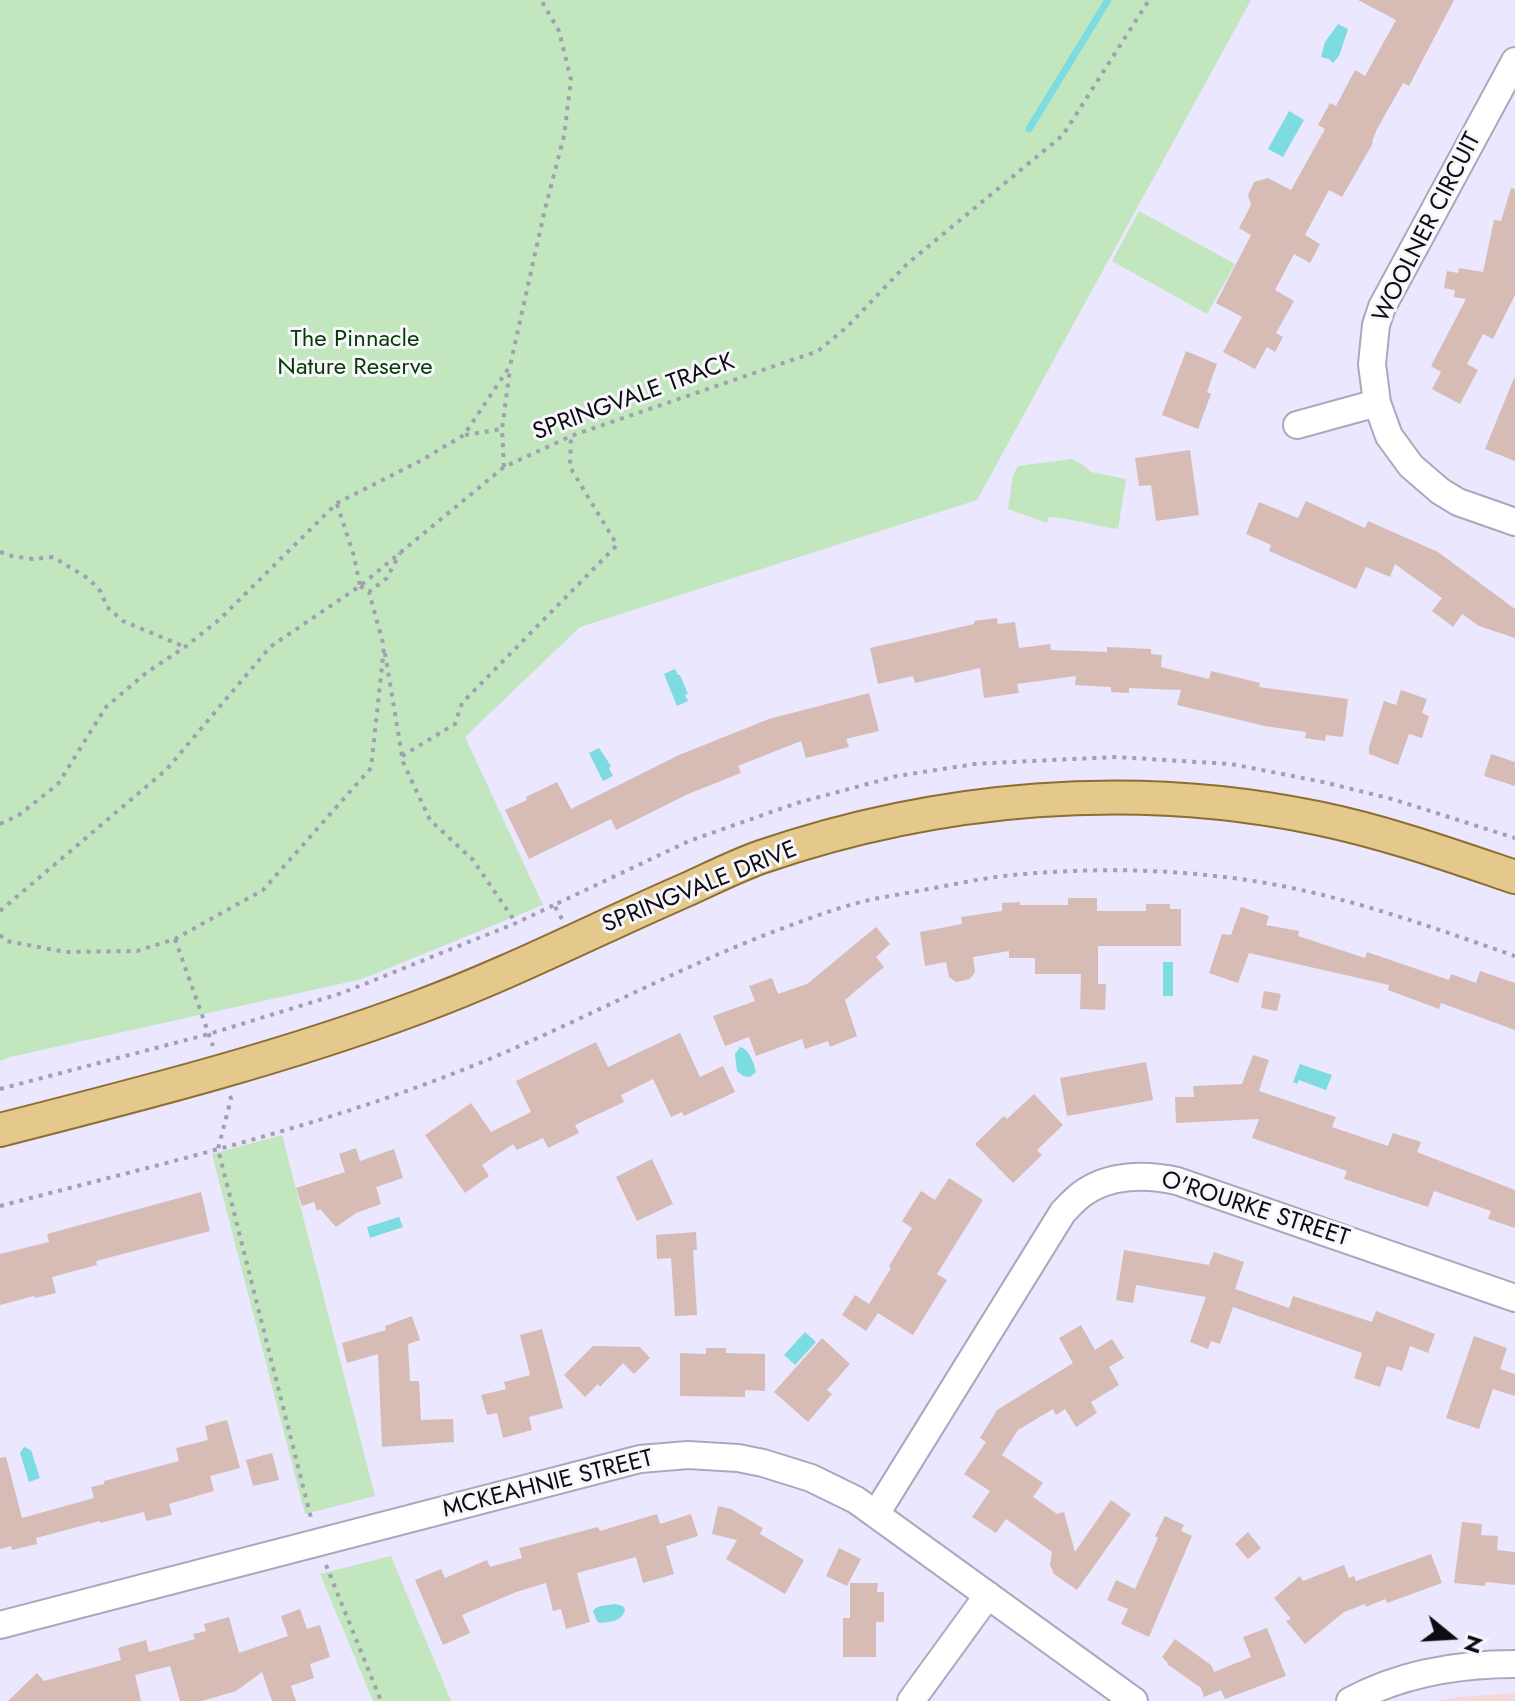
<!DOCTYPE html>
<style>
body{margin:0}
#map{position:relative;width:1515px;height:1701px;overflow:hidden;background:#eae7fe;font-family:Jost,sans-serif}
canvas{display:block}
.north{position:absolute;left:1411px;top:1597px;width:80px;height:80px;-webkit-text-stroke:6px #f7f7fb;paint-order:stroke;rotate:108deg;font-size:22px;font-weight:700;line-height:32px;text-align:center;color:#0d0c13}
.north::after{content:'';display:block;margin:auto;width:28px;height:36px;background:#0d0c13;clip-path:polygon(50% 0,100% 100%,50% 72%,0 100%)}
</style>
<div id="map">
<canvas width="1515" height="1701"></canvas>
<div class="north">N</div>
</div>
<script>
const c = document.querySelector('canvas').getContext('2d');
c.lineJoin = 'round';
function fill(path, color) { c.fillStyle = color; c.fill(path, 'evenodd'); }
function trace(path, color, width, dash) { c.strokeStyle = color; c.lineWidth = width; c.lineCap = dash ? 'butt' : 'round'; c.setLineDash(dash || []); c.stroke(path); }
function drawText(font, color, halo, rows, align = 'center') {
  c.font = font + ' Jost,sans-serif'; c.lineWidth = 6; c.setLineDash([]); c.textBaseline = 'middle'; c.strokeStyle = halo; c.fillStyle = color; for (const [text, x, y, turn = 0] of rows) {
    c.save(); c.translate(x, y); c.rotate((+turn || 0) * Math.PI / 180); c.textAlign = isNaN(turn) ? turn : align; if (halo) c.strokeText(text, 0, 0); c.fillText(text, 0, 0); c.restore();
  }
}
fill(new Path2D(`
 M1515,1693v8h-75l17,-4z`), '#f4d9db');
fill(new Path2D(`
 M0,0h1251l-274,500 -397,127 -115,110 78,168 -181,74 -352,78 -10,4z
 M1139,211l96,53 -28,50 -95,-53z
 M1072,459l11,6 8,7 35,7 -8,50c-24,-3 -45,-11 -69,-12l-2,6 -39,-14 5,-34 5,-9z
 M282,1135l93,361 -70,18 -93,-360z
 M391,1556l60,145h-78l-53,-127z`), '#c2e6be');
fill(new Path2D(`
 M1338,24l10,5 -9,27 -6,7 -4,-4 -8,-2 4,-15z
 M1289,111l15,9 -21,37 -15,-8z
 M675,669l3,6h2l8,19 -3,1 3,6 -11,5 -13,-32z
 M599,748l12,18 -2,2 4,8 -10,5 -14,-28z
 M1163,962h10v34h-10z
 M740,1047c9,2 14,16 16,25l-6,5 -7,-1 -6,-5 -2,-17z
 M1300,1064l32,11 -6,15 -27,-10 -2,4 -4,-2z
 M399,1217l4,10 -33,11 -3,-11z
 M805,1332l11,10 -21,23 -11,-10z
 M24,1447l7,3 9,28 -11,4 -9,-29z
 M615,1604l8,2 2,4c-3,12 -16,12 -26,13l-3,-4 -3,-8c5,-7 14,-5 22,-7z`), '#7ddbe2');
trace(new Path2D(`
 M1029,129l79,-129`), '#7ddbe2', 7);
fill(new Path2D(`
 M1358,0h96l-45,86 -6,-3 -26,46 -5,13 1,1 -31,54 -13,-7 -24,45 15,9 -10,19 -16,-9 -19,36 19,11 -18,32 7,4 -8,15 -8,-5 -12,22 -32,-17 19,-35 -26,-14 35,-68 -12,-7 12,-23 -3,-10 6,-13 14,-4 23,12 34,-61 -7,-4 12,-22 6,3 19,-36 10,6 31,-56z
 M1511,188l4,1v106l-22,44 -10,-5 -16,30 11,6 -18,34 -28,-15 9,-17 -10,-6 35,-67 -12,-2 1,-7 -11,-2 3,-17 11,2 1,-5 24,4 11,-52 7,1z
 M1186,351l31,13 -10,28 4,2 -13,35 -36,-14z
 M1514,378h1v83l-30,-12z
 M1190,450l9,65 -43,6 -5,-36 -12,1 -4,-28z
 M1306,501l59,27 3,-7 70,31 77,57v29l-36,-12 -17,-12 -9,13 -21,-16 10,-13 -47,-34 -5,13 -24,-10 -10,22 -87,-38 2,-6 -25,-11 13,-32 39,16z
 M997,618l1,6 17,-2 4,26 31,-4 1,6 56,2v-5l44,2v5l11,1 -1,12 48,12 2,-8 49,12 -1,4 89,12 -5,38 -17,-2 -1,6 -20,-3 1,-6 -41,-6 -88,-21 4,-15 -52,-2v5l-18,-1v-5l-36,-2 1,-9 -59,8 2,9 -35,5 -4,-30 -65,15 -2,-7 -35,8 -8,-36 104,-24v-3z
 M1401,690l26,9 -5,14 7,3 -7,22 -13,-4 -11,31 -29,-11v-7l15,-46 12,4z
 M869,693l10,38 -33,8 3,8 -43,11 -5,-17 -63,25 3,7 -53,21 -72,36 -5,-11 -82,40 -24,-49 22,-10 -1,-3 31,-15 14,27 108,-54 90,-36z
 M1491,754l24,8v24l-31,-10z
 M1068,898h29v13h49v-7h24v5h11v37h-83v38h8l-1,26 -25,-1 1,-35h-46v-16h-26v-7l-36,6 2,15 -5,7 -14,3 -7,-5 -3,-15 -21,4 -5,-34 42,-8 -1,-7 41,-6v-8l18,-1v3h48z
 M1241,907l28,9 -3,9 33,6 -1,5 67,22 2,-6 82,28 2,-6 25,9 4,-12 35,12v47l-74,-27 -2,6 -51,-19 1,-5 -140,-32 -11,30 -29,-10 13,-39 9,1z
 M876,927l14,17 -14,13 8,10 -39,33 12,36 -27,11 -2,-6 -23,8 -3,-10 -46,17 -7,-19 -24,9 -12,-30 42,-15 -6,-15 23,-8 6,16 29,-10z
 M1264,991l17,3 -4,17 -16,-3z
 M680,1033l20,44 23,-11 12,26 -51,24 -2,-4 -11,5 -18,-38 -32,16 3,7 -49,23 4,8 -31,15 -5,-10 -26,12 -4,-6 -31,21 7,11 -24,17 -40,-58 46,-32 20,29 40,-20 -15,-31 80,-39 12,25z
 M1253,1055l16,5 -10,31 77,26 -4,10 56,19 5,-13 28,9 -4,10 98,38v38l-27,-9 3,-8 -57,-20 -6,16 -84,-28 3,-8 -95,-33 7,-19 -83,4 -1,-26h19l-1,-11 49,-2z
 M1146,1062l7,38 -86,16 -7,-38z
 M1034,1094l29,31 -26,25 5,5 -29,28 -38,-39 29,-28 3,3z
 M356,1148l4,13 34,-12 9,29 -27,9 5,17 -25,9 -20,14 -16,-18 -3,2 -3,-9 -12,4 -6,-18 49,-16 -6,-18z
 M652,1159l21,45 -36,17 -21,-44z
 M949,1178l34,22 -46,74 10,6 -34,55 -35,-22 -12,18 -24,-16 13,-20 14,9 22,-36 -2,-2 23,-38 -10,-7 19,-30 14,9z
 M201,1192l9,39 -114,30 1,4 -45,12 4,16 -21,5 -1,-2 -34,9v-51l49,-12 -2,-8z
 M696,1232l1,18h-4l4,65 -22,1 -4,-58 -14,1 -1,-24z
 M1124,1250l85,15 5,-13 30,10 -9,27 54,19 4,-12 79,26 4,-11 59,23 -7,19 -18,-7 -8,25 -15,-5 -7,21 -26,-9 8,-25 -129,-46 -13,37 -9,-3 -3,8 -18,-7 16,-45 -70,-12 -3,18 -17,-3z
 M412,1316l8,24 -12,4 2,37h9l2,39 32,-1 1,23 -72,5 -4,-93 -31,9 -5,-20 44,-13 -1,-4z
 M1081,1325l14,25 17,-11 12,19 -15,9 10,18 -28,17 6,11 -21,14 -11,-18 -9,6 -3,-6 -35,21 -16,25 41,28 -10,14 24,17 7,-2 11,40 36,-52 20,14 -54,76 -23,-16 -4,-9 2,-13 -46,-33 -10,14 -24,-16 18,-26 -26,-17 22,-32 -6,-4 17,-28 76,-47 -14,-25z
 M542,1329l21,79 -34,9 3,13 -29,8 -6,-25 -10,2 -6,-20 25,-6 -2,-7 26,-7 -10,-40z
 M1474,1336l33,12 -7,21 15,5v22l-22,-7 -14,40 -33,-11z
 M822,1338l28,26 -23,26 5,4 -24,28 -34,-30z
 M593,1346l47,1 10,11 -16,16 -11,-11 -23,24 -2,-3 -13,13 -21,-22z
 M706,1348h20v5l39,1v37l-20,-1v7l-65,-1v-43l26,1z
 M227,1420l13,48 -30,8 4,15 -45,13 3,11 -26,6 -2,-9 -44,11v-2l-64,17 1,6 -25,6 -1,-4 -11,3v-91l6,-1 16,61 72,-20 -3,-11 13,-3v-3l75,-20 -3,-13 32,-8 -3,-14z
 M272,1453l7,27 -26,6 -7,-26z
 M718,1506l13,3 32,19 -3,6 44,26 -19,34 -59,-35 11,-19 -25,-6z
 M657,1514l3,10 31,-10 7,22 -32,10 8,28 -31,9 -7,-26 -59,16 13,49 -24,7 -5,-20 -8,2 -7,-28 -30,9 -54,23 8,18 -27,12 -28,-65 26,-11 4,9 42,-18 3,7 32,-9 -3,-10 79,-21 2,4z
 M1165,1516l19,9 -3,6 11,5 -43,101 -28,-13 7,-15 -21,-9 9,-20 19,9 23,-51 -3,-2z
 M1462,1522l20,2 -1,11 17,1 -1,14 18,2v33l-29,-3 -1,4 -31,-3z
 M1248,1532l13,16 -13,11 -13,-15z
 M839,1548l22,11 -14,27 -21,-10z
 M1431,1554l11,29 -55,20 -2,-4 -19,8 -1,-3 -21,8 -39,32 -19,-23 5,-2 -17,-21 26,-22 3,5 41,-16 5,13 5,-2 2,5z
 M850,1583h28l-1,9h7v30h-8v35h-33v-39h7z
 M300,1609l7,20 13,-4 10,32 -20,7 4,14 -23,8 5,15h-24l-10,-29 -26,19 -34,10h-22l-10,-35 -35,9 6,26h-133l29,-28 7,8 77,-21 -3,-12 28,-8 3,12 46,-13 -2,-5 13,-3 -2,-7 25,-7 10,36 49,-17 -7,-20z
 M1267,1628l19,48 -61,23 -4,-9 -17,7 -3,-9 -34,-24 1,-1 -6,-6 13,-18 36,26 3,7 37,-15 -8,-20z`), '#d7bcb6');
const minor = new Path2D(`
 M1377,403l-5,-39 4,-39 6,-18 133,-246
 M1297,425l80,-22 12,33 22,30 29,25 18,11 57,20
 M876,1514l187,-302c6,-6 12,-13 19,-18 27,-20 64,-20 95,-13l338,117
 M0,1625l640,-166 48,-4 50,3 25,5 48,15 45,22 278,201
 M911,1701l77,-106
 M1350,1701c50,-27 108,-37 165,-37`);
const major = new Path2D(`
 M0,1130c141,-36 283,-72 419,-123 92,-34 179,-79 269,-118 24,-11 48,-23 73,-32 178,-61 372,-77 556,-39 68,14 133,37 198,59`);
trace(minor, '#aba8be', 30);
trace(major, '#8e6e30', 36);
trace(new Path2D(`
 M465,435l37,-6
 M504,467l-2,-38 8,-60
 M337,504l17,52 6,30
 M0,552l12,4 21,3 20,-2 36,22 12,13 6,15 16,14 62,26
 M360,586l9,6 18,-14 13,-25
 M385,653l18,109 27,58 43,40 43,63
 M402,756l53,-32 7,-21 155,-158 -47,-78 1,-31
 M0,824l19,-9 39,-31 48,-77 40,-34 39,-26 35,-28 117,-116 83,-42 44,-26 46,-69 35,-157 19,-73 7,-56 -12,-49 -18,-31
 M0,911l167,-142 103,-122 90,-61 144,-119 67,-31 247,-85 29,-24 60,-63 156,-129 86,-135
 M562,919l-8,-14 135,-64 108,-38 100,-27 78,-12 35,-2 106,-5 115,7 92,18 69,17 123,39
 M0,935l6,6 60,11 71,-1 38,-12 88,-49 108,-122 13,-121 -15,-55
 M175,939l38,107
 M0,1089l209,-55 133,-41 174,-70 38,-18
 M230,1096l1,3 -13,50 94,373
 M0,1206c164,-43 331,-81 487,-146 96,-40 187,-90 283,-127 30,-11 60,-23 91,-31 20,-5 42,-8 62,-12 34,-6 68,-14 102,-16 68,-6 139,-5 207,4 98,12 191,46 283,78
 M326,1565l55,136`), '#a19fb1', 4, [4, 6]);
trace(minor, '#fff', 26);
trace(major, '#e5c88c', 32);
drawText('24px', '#0d0c13', '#f7f7fb', [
 ["WOOLNER CIRCUIT",1428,228,-63],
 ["SPRINGVALE TRACK",634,398,-20],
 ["SPRINGVALE DRIVE",700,888,-22],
 ["O'ROURKE STREET",1255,1210,18],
 ["MCKEAHNIE STREET",548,1485,-14]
]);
drawText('24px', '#073a04', '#f7f7fb', [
 ["The Pinnacle",355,340],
 ["Nature Reserve",355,368]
]);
</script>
